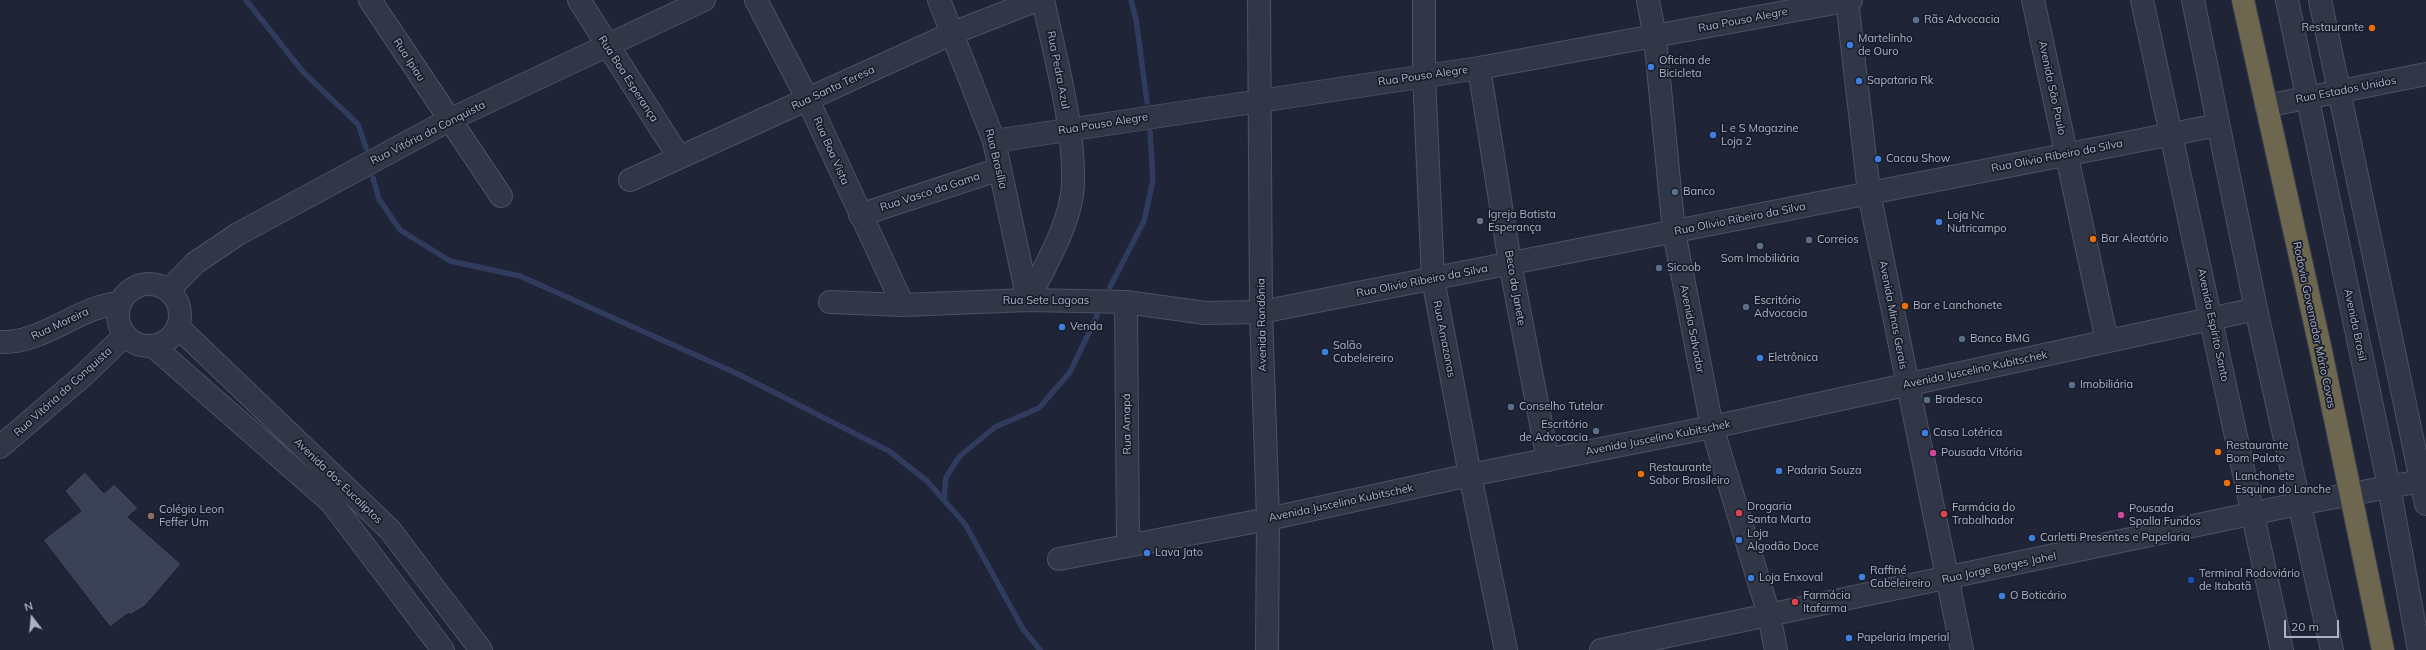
<!DOCTYPE html>
<meta charset="utf-8">
<style>
body{margin:0}
#map{position:relative;width:2426px;height:650px;overflow:hidden;background:#1f2537;font-family:Mulish,sans-serif}
canvas{display:block}
.north{position:absolute;left:12px;top:598px;width:40px;height:40px;-webkit-text-stroke:3px #181d2c;paint-order:stroke;rotate:344deg;font-size:11px;font-weight:700;line-height:16px;text-align:center;color:#acb1c5}
.north::after{content:'';display:block;margin:auto;width:14px;height:18px;background:#acb1c5;clip-path:polygon(50% 0,100% 100%,50% 72%,0 100%)}
.scale{position:absolute;left:2284px;top:620px;width:55px;height:18px;box-sizing:border-box;border:2px solid #acb1c5;border-top:0;padding-left:5px;font-size:12px;line-height:14px;white-space:nowrap;color:#acb1c5;-webkit-text-stroke:3px #181d2c;paint-order:stroke}
</style>
<div id="map">
<canvas width="2426" height="650"></canvas>
<div class="north">N</div>
<div class="scale">20 m</div>
</div>
<script>
const c = document.querySelector('canvas').getContext('2d');
c.lineJoin = 'round';
function trace(path, color, width, dash) { c.strokeStyle = color; c.lineWidth = width; c.lineCap = dash ? 'butt' : 'round'; c.setLineDash(dash || []); c.stroke(path); }
function fill(path, color) { c.fillStyle = color; c.fill(path, 'evenodd'); }
function drawText(font, color, halo, rows, align = 'center') {
  c.font = font + ' Mulish,sans-serif'; c.lineWidth = 3.5; c.setLineDash([]); c.textBaseline = 'middle'; c.strokeStyle = halo; c.fillStyle = color; for (const [text, x, y, turn = 0] of rows) {
    c.save(); c.translate(x, y); c.rotate((+turn || 0) * Math.PI / 180); c.textAlign = isNaN(turn) ? turn : align; if (halo) c.strokeText(text, 0, 0); c.fillText(text, 0, 0); c.restore();
  }
}
trace(new Path2D(`
 M246,0l58,73 54,51 8,24
 M1131,0l5,19 11,83
 M373,178l6,21 21,31 50,31 70,15 220,99 149,76 38,30 38,43 58,105 17,21
 M1110,287l34,-66 9,-41 -3,-48
 M944,500l2,-23 14,-21 35,-29 44,-19 31,-36 27,-56`), '#303b5d', 5.5);
const building = new Path2D(`
 M85,472l19,21 10,-9 24,24 -10,9 53,47 -36,42 -15,9 -1,-2 -19,14 -67,-87 38,-29 -16,-20z`);
fill(building, '#3b4258');
trace(building, '#1a1f2e', 1);
const minor = new Path2D(`
 M370,0l131,196
 M579,0l100,157
 M756,0l52,100 95,205
 M939,0l55,141 34,159
 M1259,0l2,312 7,207 -1,131
 M1424,0v75l9,204 37,196 36,175
 M1648,0l7,37 19,195 38,195 57,188 7,35
 M1847,0l22,193 93,457
 M2033,0l74,341
 M2142,0l140,650
 M2193,0l63,309 76,341
 M2287,0l102,487 30,163
 M2320,0l106,504
 M1479,68l31,195 38,197
 M2266,106l160,-32
 M994,141l485,-73 372,-68
 M630,180l323,-147 84,-33
 M860,215l140,-46
 M118 315a31 31 0 1 1 62 0a31 31 0 1 1-62 0Z
 M169,290l26,-27 43,-29 211,-114 255,-120
 M1028,300c17,-34 44,-79 45,-116 2,-56 -18,-128 -30,-184
 M830,302l73,3 125,-5 98,2 79,11 56,-1 957,-187
 M1126,302l2,243
 M178,327l212,203 91,120
 M0,342c43,2 77,-35 119,-39
 M153,346l178,156 112,148
 M0,447l85,-73 40,-39
 M1059,559l209,-40 202,-44 242,-48 544,-118
 M1601,650l697,-146 128,-24`);
const highway = new Path2D(`
 M2243,0l78,351 62,299`);
trace(minor, '#4d5263', 24);
trace(highway, '#3a3f4f', 24);
trace(minor, '#323748', 22);
trace(highway, '#6e674f', 22);
for (const [x, y, r, color] of [
 [1916,20,4,"#5c6f8a"],
 [2372,28,4,"#e8710a"],
 [1850,45,4,"#3f7fe0"],
 [1651,67,4,"#3f7fe0"],
 [1859,81,4,"#3f7fe0"],
 [1713,135,4,"#3f7fe0"],
 [1878,159,4,"#3f7fe0"],
 [1675,192,4,"#5c6f8a"],
 [1480,221,4,"#6b7280"],
 [1939,222,4,"#3f7fe0"],
 [2093,239,4,"#e8710a"],
 [1809,240,4,"#5c6f8a"],
 [1760,246,4,"#5c6f8a"],
 [1659,268,4,"#5c6f8a"],
 [1905,306,4,"#e8710a"],
 [1746,307,4,"#5c6f8a"],
 [1062,327,4,"#3f7fe0"],
 [1962,339,4,"#5c6f8a"],
 [1325,352,4,"#3f7fe0"],
 [1760,358,4,"#3f7fe0"],
 [2072,385,4,"#5c6f8a"],
 [1927,400,4,"#5c6f8a"],
 [1511,407,4,"#5c6f8a"],
 [1596,431,4,"#5c6f8a"],
 [1925,433,4,"#3f7fe0"],
 [2218,452,4,"#e8710a"],
 [1933,453,4,"#d1479c"],
 [1779,471,4,"#3f7fe0"],
 [1641,474,4,"#e8710a"],
 [2227,483,4,"#e8710a"],
 [1739,513,4,"#e0444e"],
 [1944,514,4,"#e0444e"],
 [2121,515,4,"#d1479c"],
 [151,516,4,"#8d6e63"],
 [2032,538,4,"#3f7fe0"],
 [1739,540,4,"#3f7fe0"],
 [1147,553,4,"#3f7fe0"],
 [1862,577,4,"#3f7fe0"],
 [1751,578,4,"#3f7fe0"],
 [2191,580,4,"#1a4fb4"],
 [2002,596,4,"#3f7fe0"],
 [1795,602,4,"#e0444e"],
 [1849,638,4,"#3f7fe0"]
]) { const dot = new Path2D(); dot.arc(x, y, r, 0, 2 * Math.PI); c.fillStyle = color; c.fill(dot); trace(dot, '#181d2c', 1.5); }
drawText('11px', '#acb1c5', '#181d2c', [
 ["Rua Pouso Alegre",1743,20,-11],
 ["Rua Ipiau",409,60,57],
 ["Rua Pedra Azul",1058,70,79],
 ["Rua Pouso Alegre",1423,76,-8],
 ["Rua Boa Esperança",628,79,57],
 ["Rua Santa Teresa",833,88,-25],
 ["Avenida São Paulo",2052,88,78],
 ["Rua Estados Unidos",2346,90,-11],
 ["Rua Pouso Alegre",1103,124,-9],
 ["Rua Vitória da Conquista",428,133,-27],
 ["Rua Boa Vista",831,151,66],
 ["Rua Olivio Ribeiro da Silva",2057,156,-11],
 ["Rua Brasília",996,159,76],
 ["Rua Vasco da Gama",930,192,-18],
 ["Rua Olivio Ribeiro da Silva",1740,219,-11],
 ["Rua Olivio Ribeiro da Silva",1422,281,-11],
 ["Beco da Janete",1515,288,80],
 ["Rua Sete Lagoas",1046,301],
 ["Avenida Minas Gerais",1893,315,79],
 ["Rua Moreira",60,324,-25],
 ["Avenida Rondônia",1262,325,-91],
 ["Avenida Espírito Santo",2213,325,78],
 ["Rodovia Governador Mário Covas",2314,325,78],
 ["Avenida Brasil",2355,325,78],
 ["Avenida Salvador",1692,329,79],
 ["Rua Amazonas",1444,339,79],
 ["Avenida Juscelino Kubitschek",1975,370,-12],
 ["Rua Vitória da Conquista",63,392,-42],
 ["Rua Amapá",1127,424,-91],
 ["Avenida Juscelino Kubitschek",1658,438,-11],
 ["Avenida dos Eucaliptos",338,481,44],
 ["Avenida Juscelino Kubitschek",1341,503,-12],
 ["Rua Jorge Borges Jahel",1999,568,-12]
]);
drawText('11px', '#acb1c5', '#181d2c', [
 ["Rãs Advocacia",1924,20],
 ["Restaurante",2364,28,"right"],
 ["Martelinho",1858,39],
 ["de Ouro",1858,52],
 ["Oficina de",1659,61],
 ["Bicicleta",1659,74],
 ["Sapataria Rk",1867,81],
 ["L e S Magazine",1721,129],
 ["Loja 2",1721,142],
 ["Cacau Show",1886,159],
 ["Banco",1683,192],
 ["Igreja Batista",1488,215],
 ["Esperança",1488,228],
 ["Loja Nc",1947,216],
 ["Nutricampo",1947,229],
 ["Bar Aleatório",2101,239],
 ["Correios",1817,240],
 ["Som Imobiliária",1760,259,"center"],
 ["Sicoob",1667,268],
 ["Escritório",1754,301],
 ["Advocacia",1754,314],
 ["Bar e Lanchonete",1913,306],
 ["Venda",1070,327],
 ["Banco BMG",1970,339],
 ["Salão",1333,346],
 ["Cabeleireiro",1333,359],
 ["Eletrônica",1768,358],
 ["Imobiliária",2080,385],
 ["Bradesco",1935,400],
 ["Conselho Tutelar",1519,407],
 ["Escritório",1588,425,"right"],
 ["de Advocacia",1588,438,"right"],
 ["Casa Lotérica",1933,433],
 ["Restaurante",2226,446],
 ["Bom Palato",2226,459],
 ["Pousada Vitória",1941,453],
 ["Restaurante",1649,468],
 ["Sabor Brasileiro",1649,481],
 ["Padaria Souza",1787,471],
 ["Lanchonete",2235,477],
 ["Esquina do Lanche",2235,490],
 ["Drogaria",1747,507],
 ["Santa Marta",1747,520],
 ["Farmácia do",1952,508],
 ["Trabalhador",1952,521],
 ["Pousada",2129,509],
 ["Spalla Fundos",2129,522],
 ["Colégio Leon",159,510],
 ["Feffer Um",159,523],
 ["Loja",1747,534],
 ["Algodão Doce",1747,547],
 ["Carletti Presentes e Papelaria",2040,538],
 ["Lava Jato",1155,553],
 ["Raffiné",1870,571],
 ["Cabeleireiro",1870,584],
 ["Terminal Rodoviário",2199,574],
 ["de Itabatã",2199,587],
 ["Loja Enxoval",1759,578],
 ["Farmácia",1803,596],
 ["Itafarma",1803,609],
 ["O Boticário",2010,596],
 ["Papelaria Imperial",1857,638]
], 'left');
</script>
